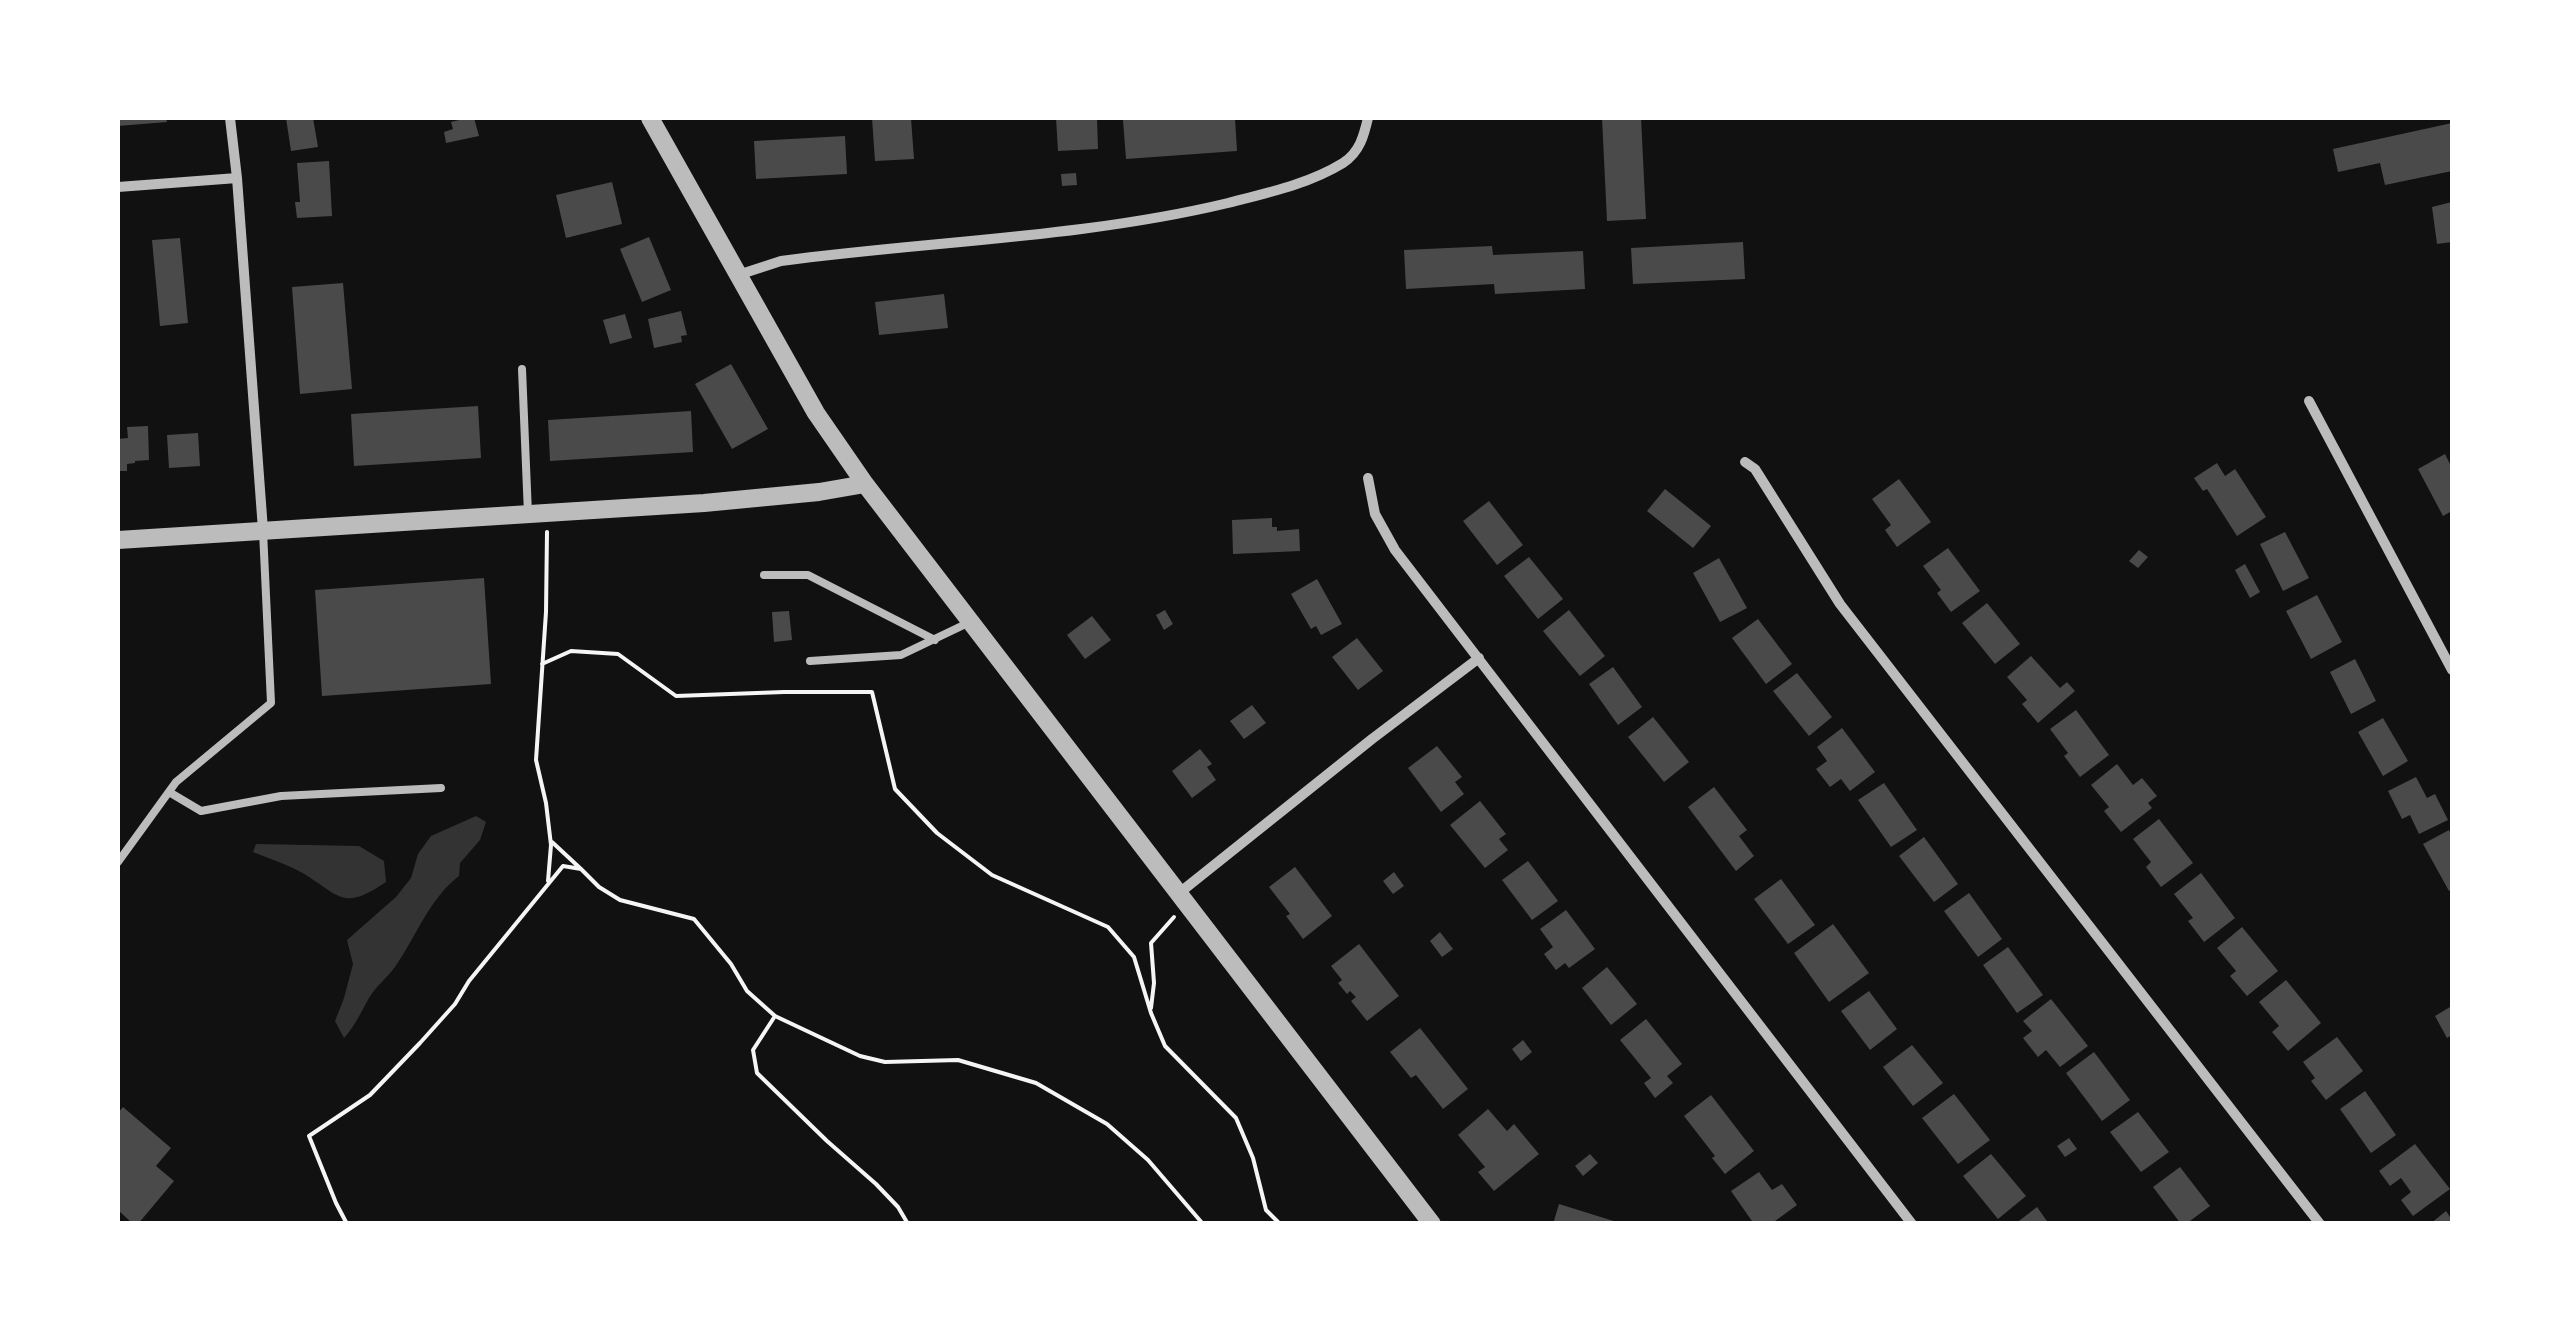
<!DOCTYPE html>
<style>
body{margin:0}
#map{position:relative;width:2570px;height:1341px;overflow:hidden;background:#111;font-family:"Open Sans",sans-serif}
canvas{display:block}
.frame{position:absolute;inset:0;border:120px solid #fff;pointer-events:none}
</style>
<div id="map">
<canvas width="2570" height="1341"></canvas>
<div class="frame"></div>
</div>
<script>
const c = document.querySelector('canvas').getContext('2d');
c.lineJoin = 'round';
function fill(path, color) { c.fillStyle = color; c.fill(path, 'evenodd'); }
function trace(path, color, width, dash) { c.strokeStyle = color; c.lineWidth = width; c.lineCap = dash ? 'butt' : 'round'; c.setLineDash(dash || []); c.stroke(path); }
fill(new Path2D(`
 M476,816l10,6 -6,18 -20,23 -1,13c-30,23 -43,61 -64,91 -8,11 -19,19 -26,31 -8,14 -14,28 -25,40l-9,-17 9,-23 9,-34 -6,-24 49,-43 15,-19 7,-24 13,-18z
 M256,844l103,2 25,15 2,21c-42,28 -44,16 -80,-7 -16,-10 -36,-16 -53,-23z`), '#333');
fill(new Path2D(`
 M118,118h48l1,4 -49,4z
 M286,118h27l5,29 -27,4z
 M468,118h6l5,18 -33,7 -2,-11 9,-3 -2,-7z
 M872,118h39l3,41 -39,2z
 M1056,118h41l1,31 -40,2z
 M1154,118h81l2,33 -111,8 -3,-39z
 M1602,118h39l5,101 -39,2z
 M2452,123v48l-67,14 -5,-22 -42,9 -5,-23z
 M845,136l2,38 -91,5 -2,-38z
 M329,161l3,55 -35,2 -2,-16h5l-3,-39z
 M1076,173l1,12 -15,1 -1,-12z
 M612,182l10,42 -56,14 -10,-43z
 M2452,202v40l-15,2 -5,-37z
 M649,237l22,53 -29,12 -22,-53z
 M180,238l8,85 -28,3 -8,-86z
 M1743,242l2,37 -112,5 -2,-36z
 M1492,246l1,9 90,-4 2,38 -90,5 -1,-10 -88,5 -2,-39z
 M343,283l9,106 -52,5 -8,-107z
 M944,294l4,34 -69,7 -4,-33z
 M681,311l6,24 -6,1 1,6 -28,6 -6,-29z
 M625,314l7,24 -22,6 -7,-24z
 M731,364l37,65 -36,20 -37,-65z
 M478,406l3,52 -127,8 -3,-52z
 M691,411l2,41 -143,9 -2,-41z
 M148,426l1,34 -14,1v2l-8,1v7h-9v-32l10,-1 -1,-11z
 M198,433l2,33 -31,2 -2,-33z
 M2445,454l7,14v43l-9,5 -25,-47z
 M2217,463l8,13 10,-7 31,48 -29,19 -30,-47 -4,2 -9,-13z
 M1899,479l32,43 -34,25 -12,-17 6,-5 -19,-26z
 M1665,489l46,37 -18,22 -46,-37z
 M1489,501l34,44 -26,20 -34,-44z
 M1272,518v9h5v4l22,-2 1,22 -67,3 -1,-34z
 M2285,532l24,46 -26,13 -23,-47z
 M1948,548l32,43 -29,21 -14,-19 4,-3 -18,-24z
 M2139,550l9,7 -10,11 -9,-7z
 M1529,557l34,42 -25,20 -34,-43z
 M1719,558l28,50 -27,14 -27,-49z
 M2245,564l15,28 -10,6 -15,-28z
 M484,578l7,106 -169,12 -7,-106z
 M1317,579l25,45 -21,11 -5,-9 -5,3 -20,-35z
 M2317,595l25,47 -31,17 -25,-48z
 M1987,603l33,41 -25,20 -33,-41z
 M1165,610l8,14 -9,6 -8,-15z
 M1569,610l36,46 -25,20 -37,-45z
 M789,611l3,29 -18,2 -2,-30z
 M1092,616l19,24 -26,19 -18,-24z
 M1758,619l34,45 -26,20 -34,-46z
 M1357,638l26,33 -25,19 -26,-33z
 M2031,656l29,32 7,-6 8,9 -37,32 -16,-19 5,-4 -20,-23z
 M2355,659l21,42 -25,13 -21,-42z
 M1613,667l29,40 -24,18 -29,-41z
 M1797,673l35,44 -23,19 -36,-45z
 M1252,705l14,18 -22,16 -14,-18z
 M2076,710l33,45 -29,22 -16,-21 4,-3 -18,-24z
 M1653,717l36,45 -25,20 -36,-45z
 M2383,718l25,43 -25,15 -25,-44z
 M1842,728l33,44 -25,19 -9,-12 -11,8 -14,-18 11,-8 -10,-14z
 M1437,746l25,31 -7,5 9,12 -23,18 -33,-44z
 M1200,749l12,15 -5,3 9,13 -24,18 -20,-27z
 M2117,764l16,21 9,-7 15,18 -9,7 4,5 -31,24 -17,-21 5,-4 -18,-22z
 M2416,777l11,21 8,-4 13,26 -29,14 -9,-19 -8,4 -14,-28z
 M1884,783l33,47 -26,17 -33,-47z
 M1714,787l33,43 -8,6 15,20 -18,15 -48,-64z
 M1480,801l26,33 -7,5 9,11 -23,18 -35,-43z
 M2159,819l34,44 -32,24 -15,-20 5,-5 -18,-23z
 M2449,830l3,7v52l-3,2 -26,-47z
 M1924,837l34,47 -24,18 -35,-46z
 M1528,861l30,40 -26,19 -30,-40z
 M1295,867l37,49 -29,23 -17,-23 4,-2 -21,-27z
 M1394,872l10,14 -11,8 -10,-13z
 M2201,873l34,45 -31,24 -16,-21 5,-3 -19,-24z
 M1781,879l34,46 -27,19 -34,-45z
 M1969,893l33,46 -24,18 -34,-46z
 M1566,910l29,39 -26,19 -4,-5 -9,7 -12,-16 9,-7 -13,-18z
 M1833,924l36,49 -40,29 -35,-49z
 M2242,927l36,44 -31,25 -17,-20 6,-5 -19,-23z
 M1440,932l13,17 -11,8 -12,-16z
 M1359,944l40,52 -32,25 -16,-20 5,-4 -6,-6 -3,3 -9,-11 4,-3 -11,-14z
 M2008,947l35,48 -26,18 -34,-48z
 M1607,967l30,37 -26,21 -29,-37z
 M2286,980l35,43 -33,28 -16,-19 7,-6 -20,-24z
 M1869,991l28,38 -27,21 -29,-39z
 M2051,999l37,47 -28,21 -14,-17 -8,7 -15,-19 9,-7 -9,-10z
 M2450,1007l2,5v23l-5,3 -12,-22z
 M1646,1019l36,45 -15,12 6,7 -18,15 -11,-15 7,-5 -31,-38z
 M1420,1028l48,61 -25,20 -27,-34 -5,3 -21,-26z
 M2337,1037l26,34 -37,29 -15,-19 4,-3 -12,-16z
 M1523,1040l9,12 -11,9 -9,-12z
 M1912,1045l31,38 -30,23 -30,-39z
 M2094,1052l36,48 -28,21 -36,-48z
 M2365,1091l31,44 -25,18 -31,-44z
 M1954,1094l36,46 -32,24 -36,-46z
 M1711,1095l43,56 -29,23 -13,-16 3,-2 -31,-40z
 M123,1107l48,41 -15,18 18,15 -36,43h-5l-15,-14v-97z
 M1488,1109l19,22 7,-7 25,30 -45,37 -16,-19 7,-5 -27,-32z
 M2138,1112l31,40 -28,20 -31,-40z
 M2069,1138l8,11 -12,8 -8,-11z
 M2415,1144l35,45 -37,27 -12,-16 10,-8 -10,-14 -11,8 -11,-15z
 M1590,1154l8,9 -15,13 -8,-10z
 M1991,1154l35,42 -28,23 -35,-43z
 M2180,1167l30,39 -24,18h-5l-28,-37z
 M1759,1172l13,18 10,-6 15,21 -26,19h-17l-23,-33z
 M1559,1204l61,19v1h-67z
 M2037,1207l12,17h-34z
 M2446,1211l6,9v4h-22z`), '#4a4a4a');
trace(new Path2D(`
 M547,532l-1,80 -10,148 10,43 5,42 -3,36
 M542,664l29,-13 47,3 58,42 108,-4h88l23,97 42,44 55,42 116,52 26,30 17,56 14,33 71,72 17,40 13,52 14,14
 M552,842l29,27
 M1151,1008l3,-25 -3,-40 23,-26
 M775,1016l85,40 25,6 73,-2 78,23 71,41 41,36 55,64
 M347,1224l-11,-21 -27,-67 61,-41 50,-52 35,-39 14,-23 94,-115 18,3 18,18 21,13 74,19 37,45 16,27 28,25 -22,34 4,23 70,68 49,43 22,23 10,17`), '#f5f5f5', 4);
trace(new Path2D(`
 M522,369l6,145
 M764,575h44l127,65
 M810,661l91,-6 69,-33
 M169,792l32,19 80,-15 160,-8
 M118,862l58,-80 95,-79 -8,-172`), '#bcbcbc', 8);
trace(new Path2D(`
 M230,118l7,60 26,352
 M118,187l119,-9
 M738,275l43,-14c149,-20 301,-23 447,-58 39,-10 81,-19 115,-40 17,-11 21,-28 25,-45
 M2309,401l143,269
 M1745,462l10,7 85,135 480,620
 M1368,478l7,36 20,36 517,674
 M1178,894l194,-155 107,-81`), '#bcbcbc', 10);
trace(new Path2D(`
 M650,118l166,295 49,71 567,740
 M118,540l586,-37 115,-11 46,-8`), '#bcbcbc', 18);
</script>
